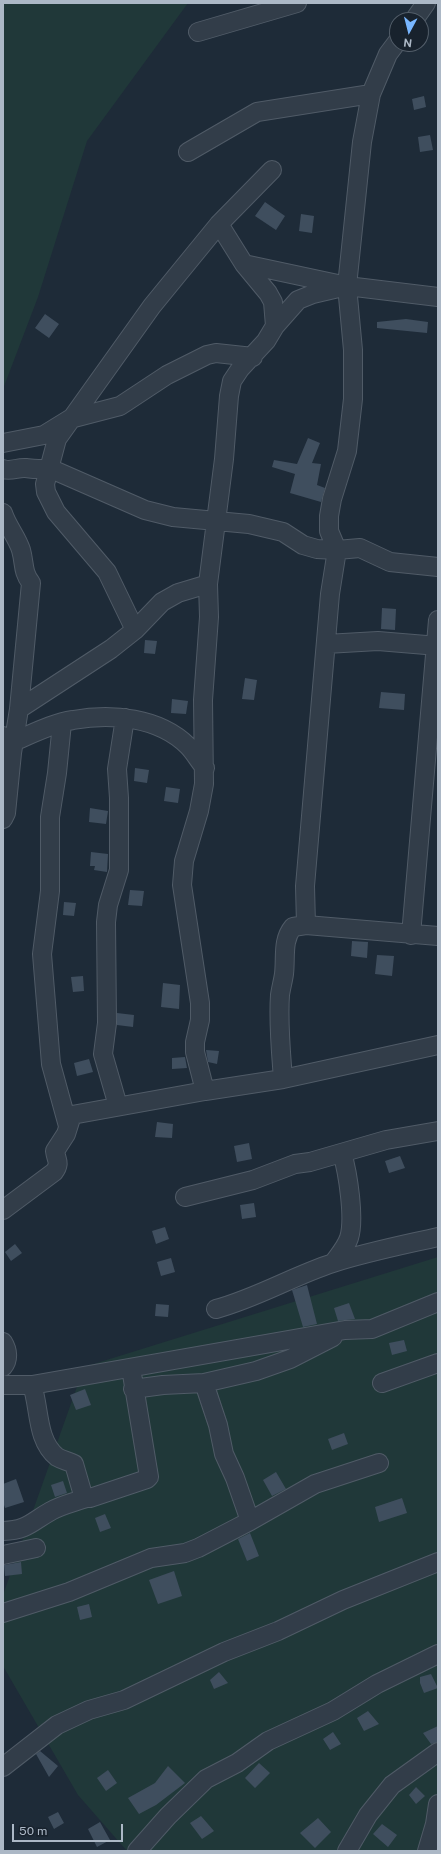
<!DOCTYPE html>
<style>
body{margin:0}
#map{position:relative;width:441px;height:1854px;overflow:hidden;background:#1e2b38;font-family:"Public Sans",sans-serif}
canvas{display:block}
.frame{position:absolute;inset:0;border:4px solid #acb8c6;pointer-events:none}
.north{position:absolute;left:389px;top:12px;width:40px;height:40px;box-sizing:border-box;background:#18222d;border:1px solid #535e6a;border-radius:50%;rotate:187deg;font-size:11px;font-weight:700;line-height:16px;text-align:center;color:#acb8c6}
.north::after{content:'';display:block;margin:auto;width:14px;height:18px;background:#78b6ff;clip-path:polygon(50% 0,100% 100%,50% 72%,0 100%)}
.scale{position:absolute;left:12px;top:1824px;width:111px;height:18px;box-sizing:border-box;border:2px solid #acb8c6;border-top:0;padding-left:5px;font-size:12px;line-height:14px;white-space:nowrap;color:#acb8c6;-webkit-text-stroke:3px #18222d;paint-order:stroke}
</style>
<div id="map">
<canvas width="441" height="1854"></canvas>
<div class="frame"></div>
<div class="north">N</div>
<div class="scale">50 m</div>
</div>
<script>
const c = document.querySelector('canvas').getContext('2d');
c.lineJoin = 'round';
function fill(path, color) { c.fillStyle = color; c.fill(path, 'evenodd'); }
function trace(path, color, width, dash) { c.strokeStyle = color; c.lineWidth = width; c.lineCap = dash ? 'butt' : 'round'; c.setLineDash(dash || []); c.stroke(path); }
fill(new Path2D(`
 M3,3h185l-101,138 -49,156 -35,92z
 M438,1257v570l-20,24h-291l-49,-56 -75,-129v-71l81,-228z`), '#203839');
fill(new Path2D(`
 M424,96l2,11 -12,3 -2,-11z
 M430,135l3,15 -13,2 -2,-15z
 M265,202l20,14 -9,14 -21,-14z
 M301,214l13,2 -2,17 -13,-2z
 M45,314l14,10 -10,14 -14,-10z
 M406,319l22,3 -1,11 -50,-5v-6z
 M308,438l12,5 -8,20 9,1 -4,21 8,3 -4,14 -31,-9 5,-19 -23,-7 2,-7 23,4z
 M382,608l14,1 -1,21 -14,-1z
 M145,640l12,1 -2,13 -11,-1z
 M245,678l12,2 -3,20 -12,-1z
 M381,692l24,2 -1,16 -25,-2z
 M172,699l16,2 -2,13 -15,-1z
 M135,768l14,2 -2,13 -13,-2z
 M166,787l14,2 -2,14 -14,-2z
 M90,808l18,3 -2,13 -17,-2z
 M91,852l17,2 -1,18 -13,-2 1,-4h-5z
 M130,890l14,1 -2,15 -14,-1z
 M64,902l12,1 -2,13 -11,-1z
 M352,941l16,1 -1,16 -16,-2z
 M377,955l17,1 -2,20 -17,-2z
 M83,976l1,15 -11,1 -2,-15z
 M163,983l17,2 -1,24 -18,-2z
 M117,1013l17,2 -1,12 -16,-2z
 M206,1050l13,1 -2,13 -9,-2z
 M185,1057l2,11 -15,1v-11z
 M89,1059l4,13 -16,4 -3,-13z
 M157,1122l16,2 -1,14 -17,-1z
 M249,1143l3,16 -15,3 -3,-16z
 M400,1156l5,12 -16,5 -4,-12z
 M254,1203l2,14 -14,2 -2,-14z
 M165,1227l4,12 -13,5 -4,-13z
 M15,1244l7,9 -11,8 -6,-9z
 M171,1258l4,14 -14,4 -4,-14z
 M307,1285l10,39 -14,3 -11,-37z
 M349,1303l6,16 -17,2 -4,-13z
 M156,1304l13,1 -1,12 -13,-1z
 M404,1340l3,11 -15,4 -3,-12z
 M85,1389l6,16 -15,5 -6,-15z
 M344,1433l4,11 -16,6 -4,-11z
 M276,1472l10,17 -14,7 -9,-16z
 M16,1479l8,23 -19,6 -2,-6v-18z
 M63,1481l4,12 -12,4 -4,-12z
 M402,1498l5,15 -28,9 -4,-15z
 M105,1514l6,14 -11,4 -5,-14z
 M250,1533l9,23 -12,5 -9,-22z
 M21,1562l1,12 -17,2 -1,-11z
 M174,1571l8,25 -24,8 -9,-24z
 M89,1604l3,13 -12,3 -3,-13z
 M219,1672l9,11 -14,6 -4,-9z
 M431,1674l7,14 -14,5 -4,-10v-6z
 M368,1711l11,13 -15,7 -7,-13z
 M438,1726v16l-7,2 -8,-11z
 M333,1732l8,12 -11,6 -7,-11z
 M40,1751l18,15 -9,11 -13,-23z
 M259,1763l11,10 -15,15 -10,-10z
 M168,1766l17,17 -29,22 -17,9 -11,-16 27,-15z
 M108,1770l9,13 -11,8 -9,-13z
 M416,1787l9,9 -9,8 -7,-9z
 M58,1812l6,11 -10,6 -6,-12z
 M201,1816l13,15 -12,8 -12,-16z
 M318,1818l13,14 -16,16 -15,-15z
 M100,1822l10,18 -13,7 -9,-18z
 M382,1824l15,11 -9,12 -15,-13z`), '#3f4e5e');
const street = new Path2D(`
 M414,20l12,-17
 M198,32l99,-29
 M188,152l69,-40 114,-18
 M219,224l25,40 24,29 5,9 2,24
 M244,264l103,22 91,11
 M3,443l41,-8 26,-16 50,-13 47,-31 40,-20 9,-2 37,4
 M3,469c8,3 15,-2 23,-1 8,1 14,2 23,0l96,42 28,7 76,7 34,8 20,13 14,4 20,1 23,-2 30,14 48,5
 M3,513c4,13 14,24 18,37 4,14 1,21 10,33l-12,126 -7,44 -6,60 -3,6
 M135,630l-28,-58 -51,-60 -10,-20 -1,-8 12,-45 95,-133 67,-82 53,-54
 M326,644l52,-3 60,5
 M19,709l92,-60 24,-19 27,-28 16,-9 30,-9 16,-125 5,-63 3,-15 8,-12 26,-28 9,-15 23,-26 15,-6 34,-8
 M62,723l-5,50 -7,44v74l-8,63 9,110 17,62
 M3,736l12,5c19,-8 38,-18 58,-21 38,-7 86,-3 115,26 6,6 11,15 17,22
 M306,925l-1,-39 25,-292 7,-44 -8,-19v-15l3,-17 15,-48 6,-52v-49l-6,-64 15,-144 9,-48 17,-40 9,-12
 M411,935l27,-315
 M283,1079c-2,-27 -5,-56 -3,-84 1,-7 3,-14 4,-21 2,-17 -2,-34 9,-47l13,-2 132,11
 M205,1091l-10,-39v-10l5,-22v-17l-18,-118 2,-24 15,-50 5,-27 -1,-84 6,-83 -1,-33
 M118,1106l-15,-52 4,-31 -1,-101 2,-17 11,-35v-72l-2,-29 8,-51
 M185,1197l68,-17 42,-16 15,-2 76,-22 52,-9
 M3,1210l51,-38c7,-9 2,-12 1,-21l11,-17 6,-19 133,-24 78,-12 155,-34
 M334,1262c5,-7 12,-15 15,-24 6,-19 -1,-65 -7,-85
 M216,1309c41,-11 77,-33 117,-46 34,-11 70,-18 105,-26
 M3,1342c5,8 6,18 0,25
 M204,1383l14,42 6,29 11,24 15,43
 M382,1383l56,-20
 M3,1385h29l313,-55 27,-1 66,-27
 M32,1385c8,23 4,55 25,72 5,3 11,4 17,7l9,31 7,3 57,-19 2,-2 -18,-109
 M133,1389l30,-4 41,-2 52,-12 34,-12 43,-22
 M3,1531c25,-1 28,-9 48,-20 10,-6 24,-9 35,-13
 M3,1555l33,-7
 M3,1613l66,-21 82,-34 34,-5 13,-5 52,-27 65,-37 64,-21
 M3,1767l54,-42 32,-15 35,-10 100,-48 54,-21 65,-31 95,-38
 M137,1851l31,-35 38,-37 31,-16 31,-22 65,-30 44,-27 61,-30
 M347,1851l21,-36 24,-30 46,-33
 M427,1851l8,-27 3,-20`);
trace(street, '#505b67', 20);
trace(street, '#323d49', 18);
</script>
